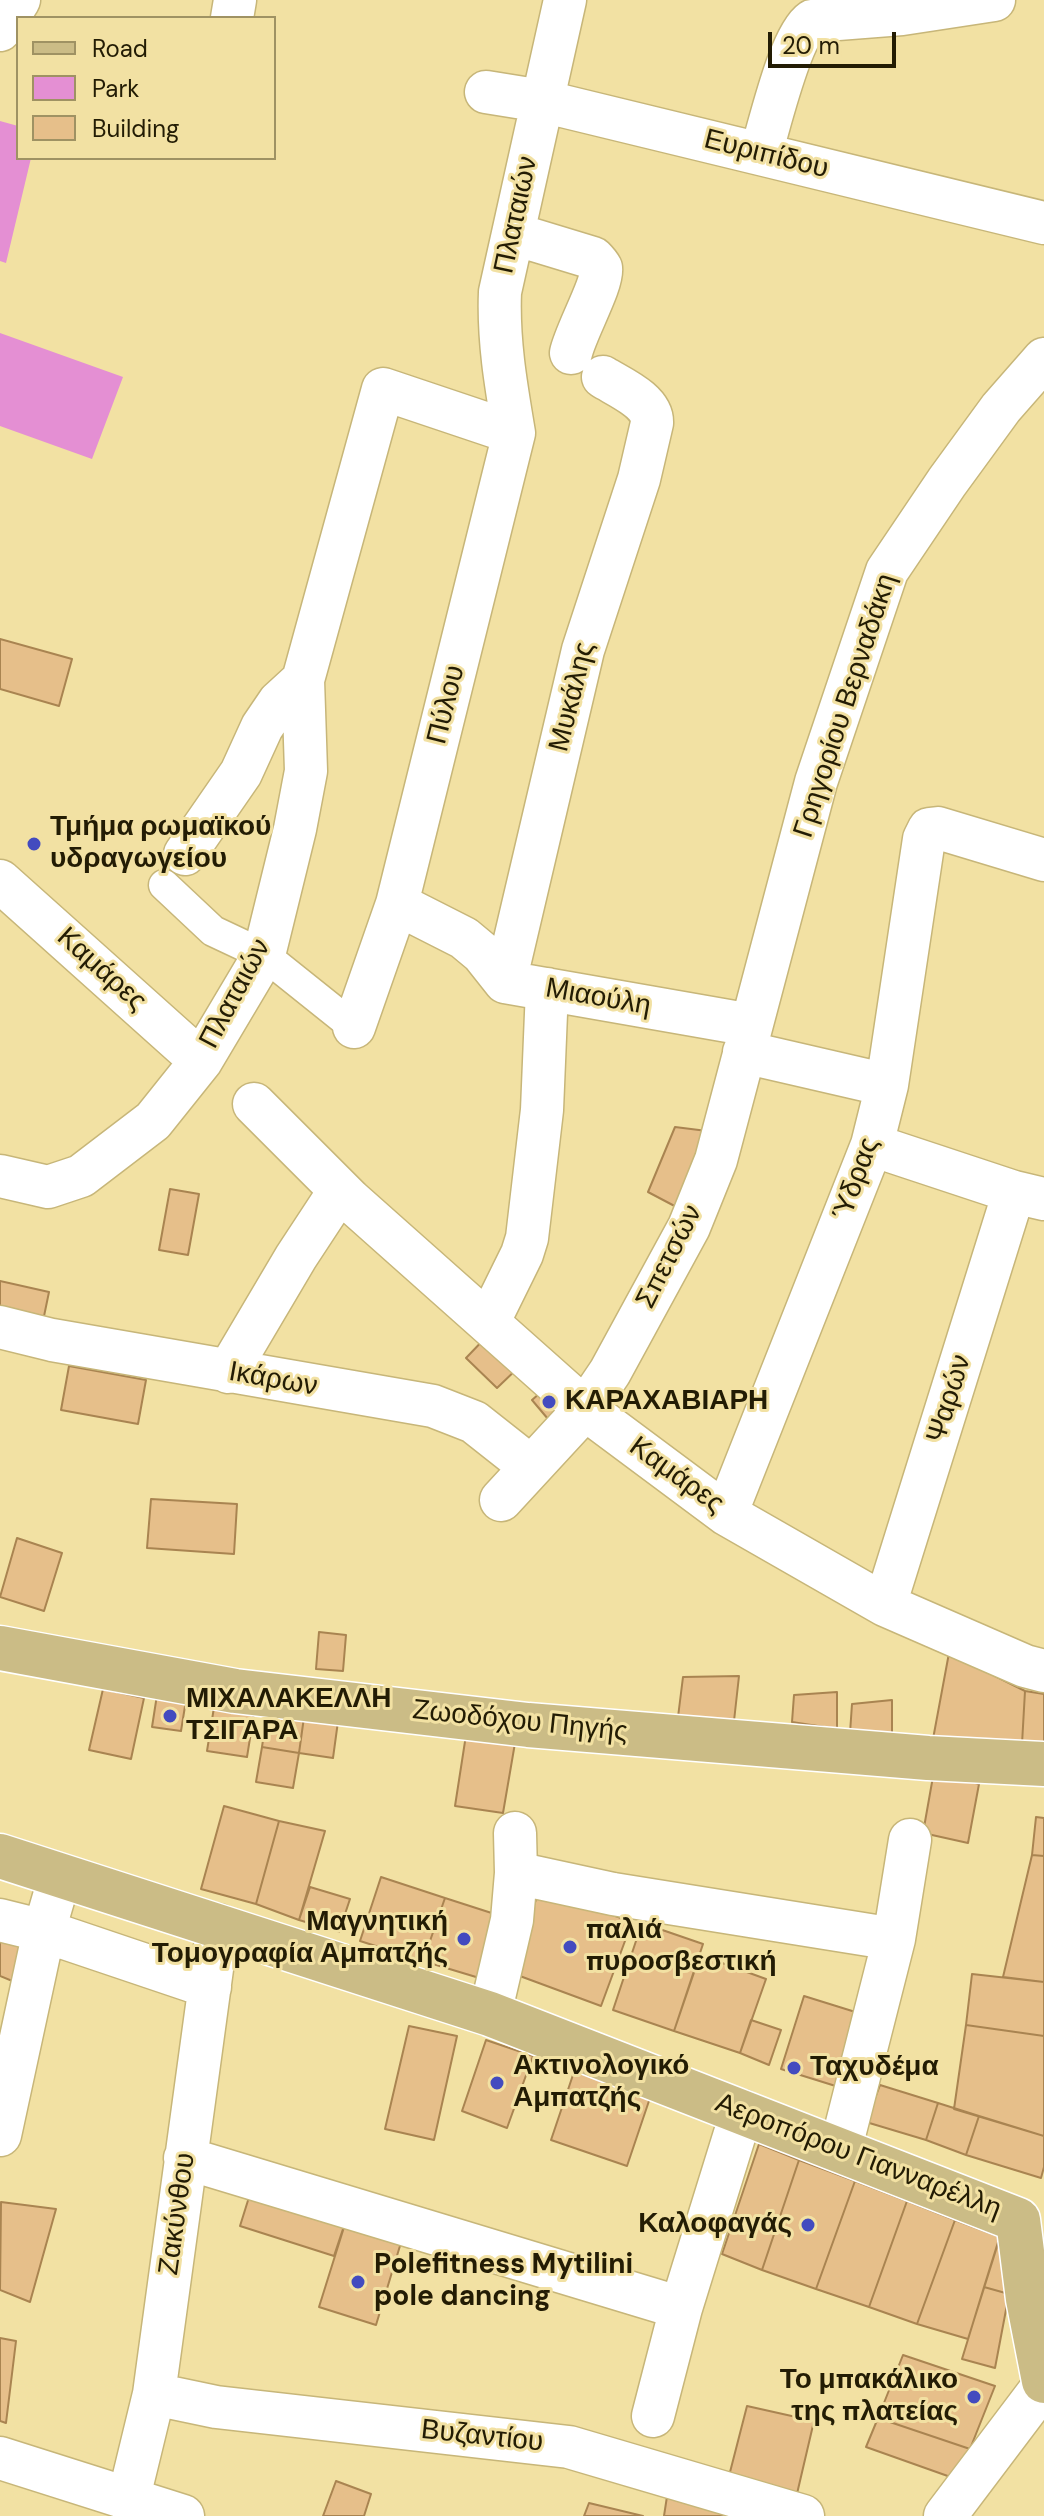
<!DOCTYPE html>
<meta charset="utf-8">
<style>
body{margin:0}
#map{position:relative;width:1044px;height:2516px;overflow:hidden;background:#f2e1a3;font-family:"DM Sans",sans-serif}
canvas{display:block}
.legend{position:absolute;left:16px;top:16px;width:260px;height:144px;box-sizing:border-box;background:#f2e1a3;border:2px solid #9f9263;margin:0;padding:10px 14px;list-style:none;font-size:24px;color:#231c04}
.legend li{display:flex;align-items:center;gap:16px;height:40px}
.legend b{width:40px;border:2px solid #9f9263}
.scale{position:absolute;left:768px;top:32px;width:128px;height:36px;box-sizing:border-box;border:4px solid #231c04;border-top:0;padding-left:10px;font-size:24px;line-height:28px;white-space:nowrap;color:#231c04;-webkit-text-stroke:6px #f2e1a3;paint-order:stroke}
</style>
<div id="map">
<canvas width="1044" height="2516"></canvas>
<ul class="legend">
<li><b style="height:10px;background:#cbbc86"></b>Road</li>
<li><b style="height:22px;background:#e48fd3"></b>Park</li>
<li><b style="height:22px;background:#e6bf8a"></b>Building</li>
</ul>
<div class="scale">20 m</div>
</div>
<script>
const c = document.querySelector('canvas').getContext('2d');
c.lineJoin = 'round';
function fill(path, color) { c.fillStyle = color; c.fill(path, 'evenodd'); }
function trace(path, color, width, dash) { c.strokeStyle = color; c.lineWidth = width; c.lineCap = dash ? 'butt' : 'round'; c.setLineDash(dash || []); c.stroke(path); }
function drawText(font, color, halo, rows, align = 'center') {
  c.font = font + ' "DM Sans",sans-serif'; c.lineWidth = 6; c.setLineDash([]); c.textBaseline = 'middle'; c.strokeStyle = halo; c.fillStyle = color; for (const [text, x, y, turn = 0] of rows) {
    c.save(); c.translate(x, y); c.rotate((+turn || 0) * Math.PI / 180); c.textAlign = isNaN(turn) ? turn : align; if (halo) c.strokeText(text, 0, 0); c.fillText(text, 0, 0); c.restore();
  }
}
fill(new Path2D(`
 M0,121l18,5v32h13l-25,105 -6,-2z
 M0,333l123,44 -31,82 -92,-33z`), '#e48fd3');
const building = new Path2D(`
 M0,639l72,20 -13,47 -59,-17z
 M675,1127l48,6 -39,78 -36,-19z
 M170,1189l29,5 -11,61 -29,-5z
 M0,1281l49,11 -6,29 -43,-9z
 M490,1333l32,31 -25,24 -31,-30z
 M69,1366l77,14 -8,44 -77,-14z
 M548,1386l18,18 -18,15 -16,-19z
 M151,1499l86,5 -3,50 -87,-6z
 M17,1538l45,15 -18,58 -44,-14z
 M319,1632l27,3 -3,36 -27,-2z
 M949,1653l76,38 -3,53 -89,-5z
 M739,1676l-5,45 -56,-4 5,-40z
 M103,1689l41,9 -13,61 -42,-9z
 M1025,1691l19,3v51l-22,-1z
 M837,1692v37l-45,-7 2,-27z
 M157,1695l29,5 -5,31 -29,-4z
 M892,1700v37l-42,-4 2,-29z
 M215,1701l40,6 -8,50 -40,-6z
 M268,1705l37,5 -6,43 -37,-6z
 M305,1710l34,4 -6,44 -34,-5z
 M466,1735l49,8 -12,70 -48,-7z
 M262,1747l37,6 -6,35 -37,-6z
 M934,1771l45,13 -11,59 -45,-10z
 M224,1806l55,15 -23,83 -55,-15z
 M1036,1817l8,1v38l-12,-1z
 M279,1821l46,10 -26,89 -43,-16z
 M1032,1855l12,1v126l-41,-5z
 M381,1877l64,21 -22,63 -63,-20z
 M310,1887l40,12 -11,33 -40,-12z
 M540,1889l92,33 -31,84 -92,-34z
 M445,1898l59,19 -18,63 -63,-19z
 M642,1923l61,21 -29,87 -61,-21z
 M0,1928l35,10 -13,47 -22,-9z
 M700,1955l66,24 -26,74 -66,-22z
 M972,1974l72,8v54l-78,-11z
 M804,1996l61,19 -23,73 -61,-19z
 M751,2020l30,10 -12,35 -29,-12z
 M966,2025l78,11v100l-90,-27z
 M409,2026l48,10 -23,104 -49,-11z
 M486,2040l47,16 -26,72 -45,-17z
 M576,2066l76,26 -25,74 -76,-26z
 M880,2085l58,18 -12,37 -60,-18z
 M938,2103l41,13 -13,39 -40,-15z
 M979,2116l65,20v31l-3,11 -75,-23z
 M759,2144l40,16 -37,110 -40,-16z
 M799,2160l56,21 -39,108 -54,-19z
 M255,2178l95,30 -16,48 -94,-30z
 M855,2181l52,20 -38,106 -53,-18z
 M907,2201l48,19 -38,104 -48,-17z
 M1,2202l55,7 -26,93 -30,-12z
 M350,2208l56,18 -30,99 -57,-18z
 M955,2220l45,17 -32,102 -51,-15z
 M999,2239l10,55 -25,-7z
 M984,2287l25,7 -14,74 -33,-9z
 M0,2338l16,3 -10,82 -6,-2z
 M903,2355l92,31 -25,63 -92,-31z
 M747,2406l67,15 -18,77 -67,-22z
 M878,2418l92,31 -11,31 -93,-33z
 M336,2481l35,13 -7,22h-41z
 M668,2490l59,13 -3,13h-60z
 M589,2503l54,13h-59z`);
fill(building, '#e6bf8a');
trace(building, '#a98451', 2);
const pedestrian = new Path2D(`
 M164,885l49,46 51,24 90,72`);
const minor = new Path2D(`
 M565,0l-65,292c-2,48 6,94 14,141l-117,471 67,34 18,15 23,29 246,43
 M232,18l3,-18
 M0,30l19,-30
 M486,92l56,9 502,122
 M761,153c9,-29 29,-117 51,-132l90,-7 92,-14
 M514,234l79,24c3,3 6,6 8,10 3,14 -26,65 -30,85
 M185,854l56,-81 21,-46 17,-25 24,-22
 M0,881l201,180
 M505,982l78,-332 56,-171 13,-56c1,-22 -33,-36 -49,-46
 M354,1027l43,-123
 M744,1052l143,33
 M254,1104l96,96 235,209 141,105 159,91 140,61 19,5
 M872,1145l142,47 30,7
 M0,1176l48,11 33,-11 72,-55 48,-60 63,-106 31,-126 11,-58 -3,-91 80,-291 131,44
 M489,1321l33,-67 5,-16 15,-128 5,-121
 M0,1327l52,13 381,66 41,16 57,45
 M228,1372l68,-115 44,-67
 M501,1500l84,-91 25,-37 79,-145 27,-67 100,-378 71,-211 60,-89 54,-74 43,-49
 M726,1514l146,-369 15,-60 37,-246 5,-10 9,-1 106,32
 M885,1605l129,-413
 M516,1873l97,21 281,45
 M0,1920l44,11 166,56
 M490,2014l22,-94 4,-47 -1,-40
 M0,2135l44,-204 16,-55
 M840,2151l54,-212 16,-99
 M185,2158l496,150
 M154,2394l62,13 353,40 234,69
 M653,2416l28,-108 61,-197
 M0,2458l183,58
 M128,2501l26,-107 64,-469
 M945,2516l99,-131`);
const primary = new Path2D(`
 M0,1648l235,43 293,34 400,33 116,6
 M0,1856l490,158 528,206 10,79 16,82`);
trace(pedestrian, '#c7b679', 33);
trace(minor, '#c7b679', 45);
trace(primary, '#fff', 47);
trace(pedestrian, '#fff', 30);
trace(minor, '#fff', 42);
trace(primary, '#cbbc86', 44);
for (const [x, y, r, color] of [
 [34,844,8,"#434bbf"],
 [549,1402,8,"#434bbf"],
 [170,1716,8,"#434bbf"],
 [464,1939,8,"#434bbf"],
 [570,1947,8,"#434bbf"],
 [794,2068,8,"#434bbf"],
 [497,2083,8,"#434bbf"],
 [808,2225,8,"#434bbf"],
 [358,2282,8,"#434bbf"],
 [974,2397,8,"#434bbf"]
]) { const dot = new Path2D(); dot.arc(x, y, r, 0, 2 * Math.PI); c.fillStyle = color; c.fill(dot); trace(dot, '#f2e1a3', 3); }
drawText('28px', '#231c04', '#f2e1a3', [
 ["Ευριπίδου",766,155,14],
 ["Πλαταιών",517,215,-78],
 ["Μυκάλης",573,697,-76],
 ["Πύλου",447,705,-76],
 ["Γρηγορίου Βερναδάκη",846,706,-72],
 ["Καμάρες",101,970,42],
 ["Πλαταιών",236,994,-62],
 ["Μιαούλη",598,998,10],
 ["Ύδρας",857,1179,-70],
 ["Σπετσών",670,1257,-63],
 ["Ικάρων",273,1380,10],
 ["Ψαρών",950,1399,-73],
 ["Καμάρες",676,1476,36],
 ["Ζωοδόχου Πηγής",520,1722,6],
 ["Αεροπόρου Γιανναρέλλη",858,2157,21],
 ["Ζακύνθου",178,2214,-82],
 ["Βυζαντίου",482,2437,6]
]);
drawText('bold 28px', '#231c04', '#f2e1a3', [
 ["Τμήμα ρωμαϊκού",50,828],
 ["υδραγωγείου",50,860],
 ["ΚΑΡΑΧΑΒΙΑΡΗ",565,1402],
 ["ΜΙΧΑΛΑΚΕΛΛΗ",186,1700],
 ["ΤΣΙΓΑΡΑ",186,1732],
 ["Μαγνητική",448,1923,"right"],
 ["Τομογραφία Αμπατζής",448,1955,"right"],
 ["παλιά",586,1931],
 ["πυροσβεστική",586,1963],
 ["Ακτινολογικό",513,2067],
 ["Αμπατζής",513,2099],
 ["Ταχυδέμα",810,2068],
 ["Καλοφαγάς",792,2225,"right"],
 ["Polefitness Mytilini",374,2266],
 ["pole dancing",374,2298],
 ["Το μπακάλικο",958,2381,"right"],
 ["της πλατείας",958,2413,"right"]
], 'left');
</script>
